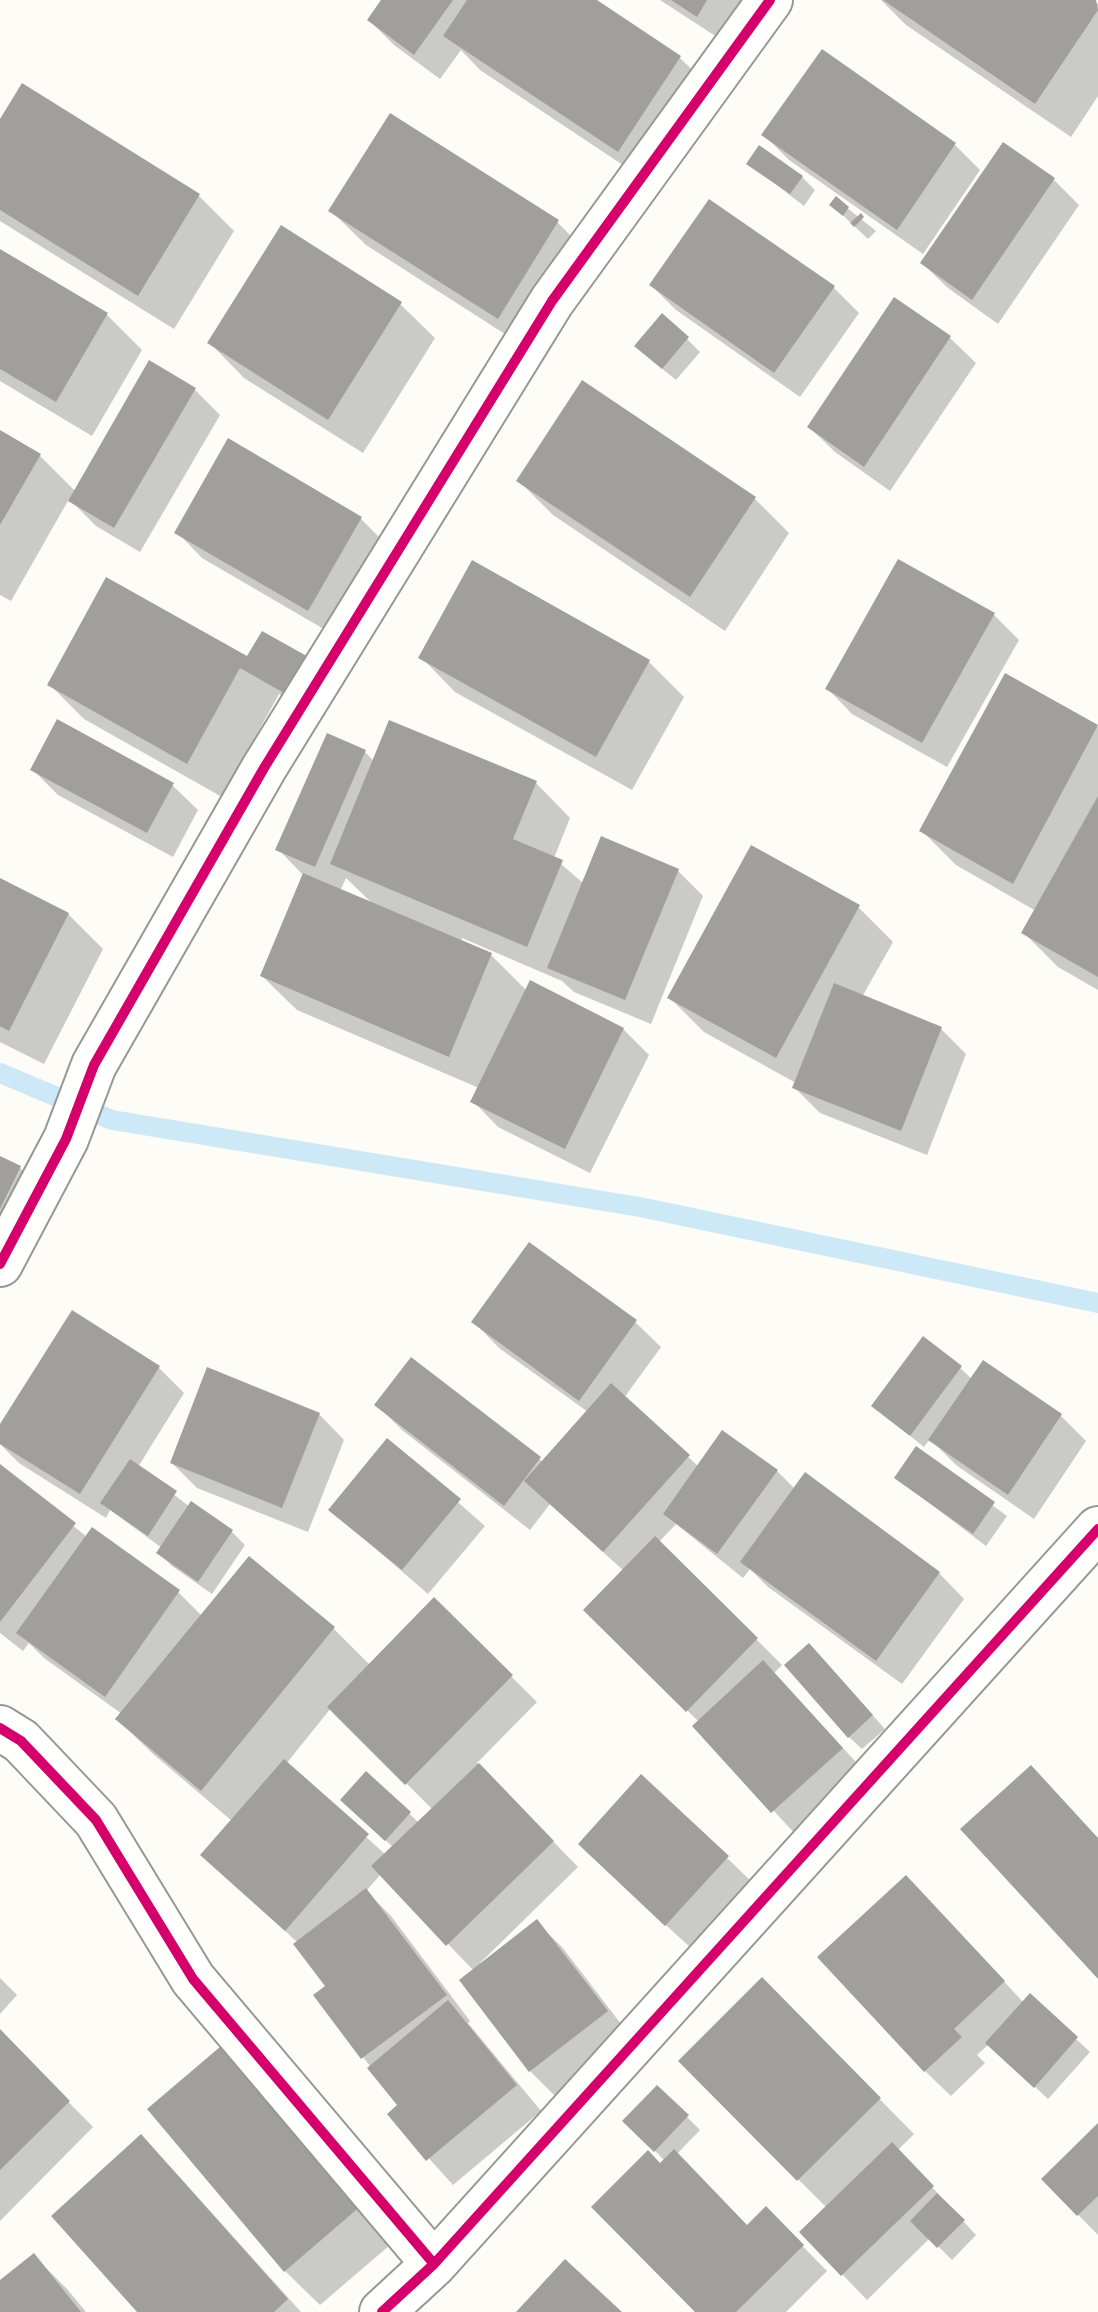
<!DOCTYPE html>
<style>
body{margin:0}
canvas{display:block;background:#fdfcf7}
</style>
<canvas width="1098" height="2312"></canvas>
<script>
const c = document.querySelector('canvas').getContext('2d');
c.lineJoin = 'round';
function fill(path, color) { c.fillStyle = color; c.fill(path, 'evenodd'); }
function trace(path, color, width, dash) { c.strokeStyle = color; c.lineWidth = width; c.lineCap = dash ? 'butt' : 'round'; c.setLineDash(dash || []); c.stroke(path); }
fill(new Path2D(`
 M383,0h211l86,58 35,34 -62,93 -173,-115 -19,-20 -21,29 -46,-34 -25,-25z
 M660,0h89l-26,41z
 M881,0h211l6,4v92l-27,41 -165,-112z
 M823,52l132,93 25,25 -57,84 -134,-94 -25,-25z
 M22,86l177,110 35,35 -60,98 -174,-108v-99z
 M1004,144l50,36 25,25 -81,119 -50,-36 -26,-25z
 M748,163l54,14 13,13 -11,16z
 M836,199l40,32 -8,8 -36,-34z
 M331,211l226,11 35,35 -59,95 -167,-107z
 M0,251l107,64 35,35 -50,86 -92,-55z
 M651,285l182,2 26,26 -59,84 -124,-87z
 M894,299l56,39 26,25 -86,128 -55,-39 -26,-25z
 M400,304l35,34 -72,115 -119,-75 -34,-35z
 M687,339l13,13 -24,28 -27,-22z
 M194,389l26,26 -80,137 -44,-26 -27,-27 -58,102 -11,-6v-162l40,23 36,36z
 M518,480l237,19 34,34 -64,98 -172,-116z
 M360,518l26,26 -52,91 -132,-77 -25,-26z
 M994,615l25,25 -72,127 -95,-53 -25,-26z
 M421,657l228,5 35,35 -52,93 -177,-98z
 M245,658l59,51 -25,-15 -57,103 -138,-78 -35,-35z
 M1006,675l92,52v263l-40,-23 -34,-34 12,-22 -80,-46 -35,-35z
 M365,752l9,9 162,22 34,35 -16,40 29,25 95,-12 25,25 -52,128 -77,-32 -12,-11 -100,-43 -1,4 30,13 36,36 96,38 26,26 -59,118 -92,-46 -25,-26 6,-13 -182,-78 -35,-34 42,-100 -26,-27zM346,878l27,26 -33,-13z
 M32,769l140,16 26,25 -25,47 -115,-62z
 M0,880l68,34 35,35 -59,115 -44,-22z
 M858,907l35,35 -31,55 79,32 25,25 -39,101 -107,-42 -25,-25 1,-5 -92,-51 -35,-35z
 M0,1158l19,9 26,26 -45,59z
 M73,1313l86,55 25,25 -46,74 52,40 42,25 13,13 -33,49 -40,-28 -13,-13 3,-5 -52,-38 -4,8 -87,-55 -19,-19v-16z
 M474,1322h161l26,25 -37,51 75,69 78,4 18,18 10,-14 134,98 25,26 -62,85 -134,-97 -18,-18 -7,9 -67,-54 -17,18 123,123 -8,8 93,101 -69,63 -103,-111 4,-4 -113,-112 38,-39 -74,-67 -20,26 -128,-100 -25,-25 34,-46 132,103 45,-50 -89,-64z
 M983,1362l78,54 25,25 -52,78 -78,-54 -26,-26 -6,8 -51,-41 87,-38 12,11z
 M319,1414l25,26 -36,92 -111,-44 -25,-25z
 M388,1441l97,85 -57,68 -97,-84z
 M916,1449l91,67 -21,30 -90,-68z
 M0,1467l87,70 91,55 24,24 48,-57 84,70 36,36 64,-65 103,102 -60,61 101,104 -98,96 2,2 54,-43 26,25 69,90 -76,59 -25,-25 -56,-100 -93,-97 -15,17 25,25 79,105 -2,2 73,88 -88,74 -64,-71 11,-9 -37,-48 -35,-71 -30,-43 -95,-88 29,-34 -80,-68 -35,-34 5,-5 -78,-56 -15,-15 -6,8 -23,-18zM331,1708l102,102 -14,13 -52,-50 -11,40 38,35 -8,7 -100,-91z
 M822,1658l63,71 -23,20 -13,-12z
 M727,1858l26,25 -61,66 -87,-80z
 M931,1903l93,100 6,-7 60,56 -42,47 -59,-55 -12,11 8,8 -34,33 -26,-25z
 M0,1978l17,17 -17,19z
 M762,1980l152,154 -16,16 78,85 -24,25 -22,-22 -63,62 -25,-26 -15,-66 -147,-147z
 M0,2032l93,95 -93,94z
 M227,2044l170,195 -77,66 -35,-34z
 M658,2088l42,42 -24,25 72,73 18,-19 61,62 -41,41h-88l-33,-151 -40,-40z
 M1098,2125v110l-55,-56z
 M141,2137l34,35 126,140h-161z
 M34,2256l34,34 18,22h-86v-29z`), '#0003');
trace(new Path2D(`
 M0,1073l112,47 528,87 458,96`), '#cde8f7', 20);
fill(new Path2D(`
 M381,0h72l-39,55 -47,-35z
 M467,0h130l84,56 -63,96 -175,-116z
 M671,0h36l-10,17z
 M883,0h213l2,10 -63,94z
 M822,49l134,94 -59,87 -136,-95z
 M22,83l178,111 -62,102 -138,-86v-91z
 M390,113l169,107 -61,99 -170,-108z
 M1003,142l52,36 -83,122 -52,-37z
 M759,145l44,31 -13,18 -44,-30z
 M836,196l13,11 -6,9 -14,-11z
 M709,199l126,87 -61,87 -125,-88z
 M861,213l3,4 -10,10 -4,-4z
 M281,225l121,77 -74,118 -121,-77z
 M0,249l108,64 -52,89 -56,-33z
 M894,297l57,39 -87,131 -57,-40z
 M662,313l27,24 -27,32 -28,-23z
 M149,360l47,28 -82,140 -46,-27z
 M582,380l174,117 -66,100 -174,-116z
 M0,430l41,24 -41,71z
 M228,438l134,79 -54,94 -134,-78z
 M898,559l97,54 -73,130 -97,-54z
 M472,560l178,100 -54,97 -178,-99z
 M106,577l141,79 15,-25 50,28 -21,38 -51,-29 -53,96 -140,-79z
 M1005,673l93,52 -85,159 -94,-53z
 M57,719l117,64 -27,50 -117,-63z
 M389,720l148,61 -24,58 50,21 -36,87 -197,-83z
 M327,733l39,17 -51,117 -40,-17z
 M1098,796v181l-77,-44z
 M601,836l78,33 -54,131 -78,-32z
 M751,845l109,60 -84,153 -109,-60z
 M303,873l189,80 -43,104 -189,-81z
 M0,878l69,35 -60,118 -9,-5z
 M530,980l94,48 -59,121 -95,-47z
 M834,983l108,44 -41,104 -109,-43z
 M0,1156l21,10 -21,43z
 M529,1242l108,78 -58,81 -108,-79z
 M72,1310l88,56 -80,128 -80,-50v-20z
 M923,1336l39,30 -52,70 -39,-30z
 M411,1357l130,100 -37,49 -130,-101z
 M983,1360l79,54 -54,81 -80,-55z
 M207,1367l113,46 -38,95 -112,-45z
 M611,1383l79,72 -87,97 -79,-71z
 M722,1430l56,40 -61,84 -54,-40z
 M387,1438l74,61 -59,71 -74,-60z
 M916,1446l79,56 -22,32 -79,-56z
 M130,1459l47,32 -29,45 -48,-33z
 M0,1464l76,59 -76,99z
 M805,1472l135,100 -64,89 -136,-99z
 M191,1501l42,29 -35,52 -42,-29z
 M92,1527l88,63 -75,107 -89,-64z
 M655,1536l103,102 -72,74 -103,-102z
 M249,1556l86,71 -134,164 -86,-72z
 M434,1597l79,78 -108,110 -78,-78z
 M809,1643l64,72 -25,23 -64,-73z
 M763,1660l80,88 -72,65 -79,-87z
 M284,1759l85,75 -84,97 -85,-76z
 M479,1763l75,78 -108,105 -75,-80z
 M1031,1765l67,73v141l-138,-150z
 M366,1771l45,41 -26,29 -45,-41z
 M641,1774l88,82 -64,70 -87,-82z
 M906,1875l99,106 -51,48 8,8 -38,35 -107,-115z
 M366,1888l81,107 -86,64 -48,-64 12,-9 -32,-42z
 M537,1919l71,92 -79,61 -70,-92z
 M762,1977l119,121 -84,83 -119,-120z
 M1030,1993l48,44 -44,51 -49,-45z
 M448,2000l69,85 -91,76 -39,-47 10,-9 -30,-37z
 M0,2029l70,72 -70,69z
 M227,2041l136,163 -79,68 -137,-163z
 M657,2085l32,30 -35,37 -32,-31z
 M1098,2123v73l-21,20 -36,-37z
 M141,2134l147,165 -14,13h-137l-86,-96z
 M892,2142l42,44 -93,90 -42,-44z
 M674,2149l73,76 19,-19 38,39 -68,67h-41l-104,-105 57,-57 12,13z
 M937,2193l28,27 -28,28 -27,-27z
 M34,2253l47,59h-81v-32z
 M565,2259l57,53h-106z`), '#a19f9c');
const minor = new Path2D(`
 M0,1264l66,-125 28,-74 170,-297 288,-467 218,-301
 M0,1728l21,13 75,79 97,159 241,285
 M382,2312l52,-48 664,-735`);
trace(minor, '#979795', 48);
trace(minor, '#fffffe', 44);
trace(new Path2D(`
 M0,1264l66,-125 28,-74 170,-297 288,-467 218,-301
 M0,1728l21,13 75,79 97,159 241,285
 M382,2312l52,-48 664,-735`), '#d6006c', 10);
</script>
